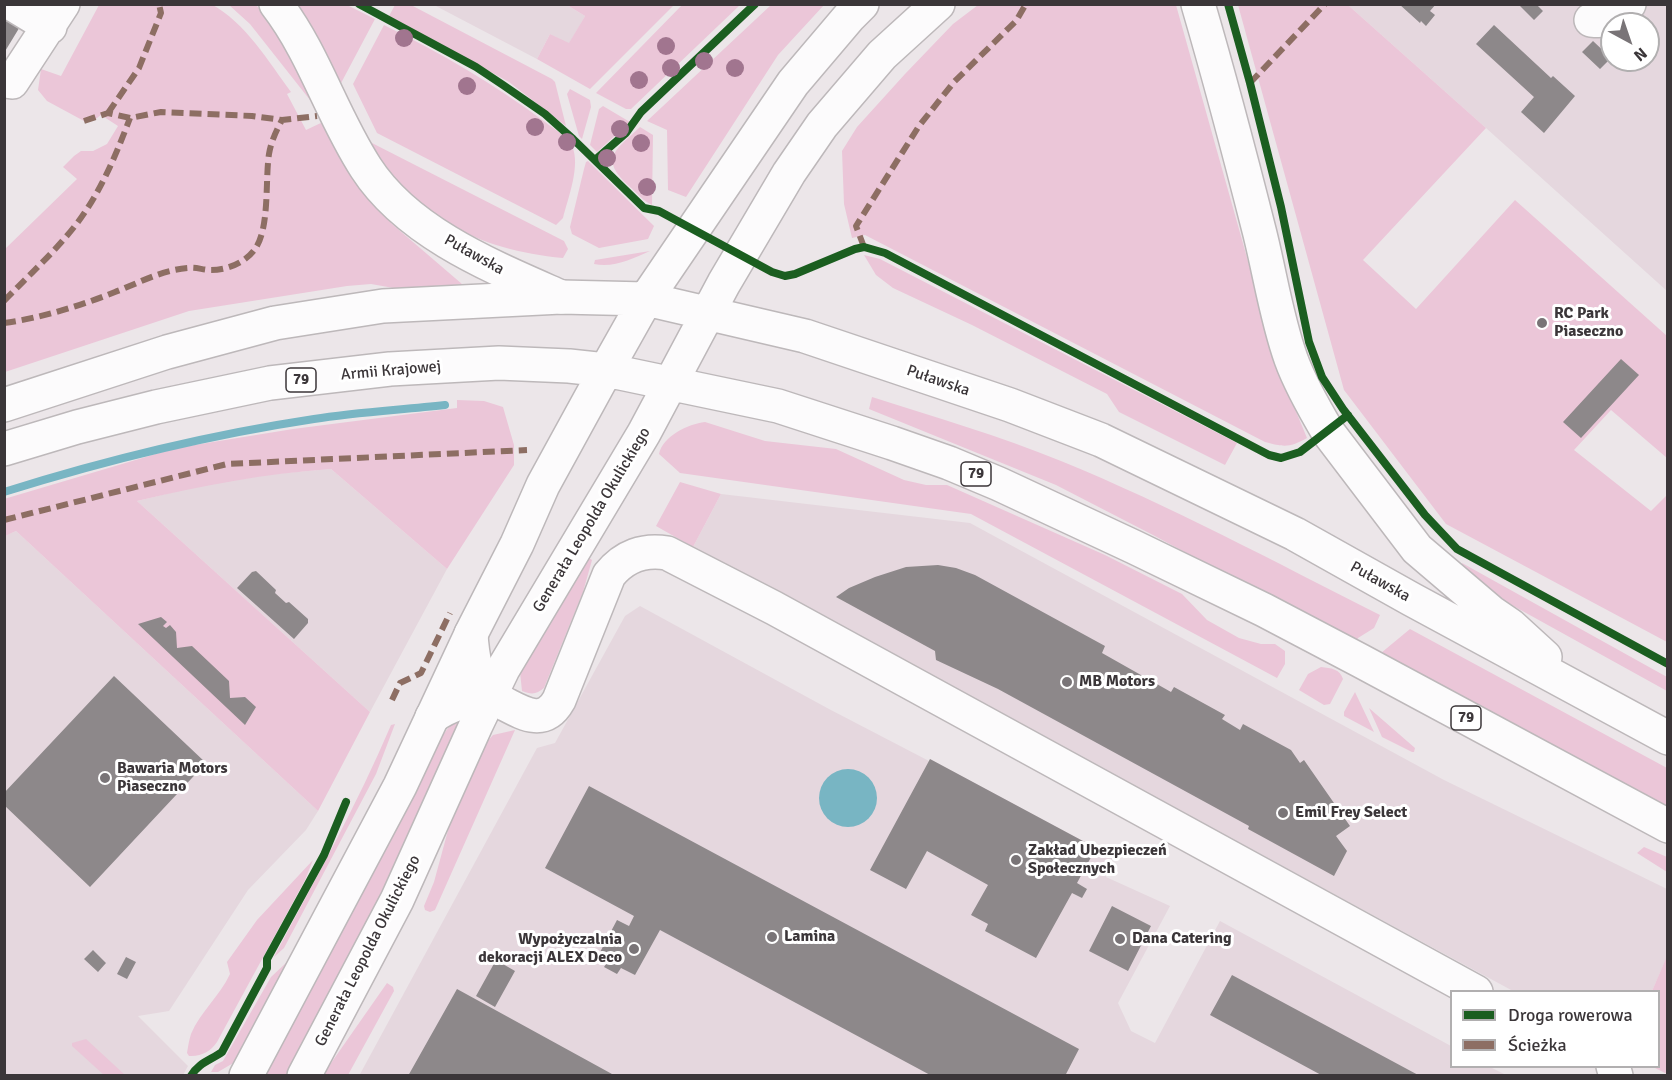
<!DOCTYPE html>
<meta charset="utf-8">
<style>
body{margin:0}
#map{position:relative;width:1672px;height:1080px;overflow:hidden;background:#ece6e9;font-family:Signika,sans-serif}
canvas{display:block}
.frame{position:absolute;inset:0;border:6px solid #3b3639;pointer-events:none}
.legend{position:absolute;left:1450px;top:990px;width:210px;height:78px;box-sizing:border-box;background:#fff;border:2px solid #b1afb0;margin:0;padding:8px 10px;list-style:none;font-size:18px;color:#3b3639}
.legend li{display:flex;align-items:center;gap:12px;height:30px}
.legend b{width:30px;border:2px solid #b1afb0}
.north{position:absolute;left:1600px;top:12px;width:60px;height:60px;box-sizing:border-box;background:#fff;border:2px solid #b1afb0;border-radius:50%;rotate:140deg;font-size:16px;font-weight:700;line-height:24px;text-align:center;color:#3b3639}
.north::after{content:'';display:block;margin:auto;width:21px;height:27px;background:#797477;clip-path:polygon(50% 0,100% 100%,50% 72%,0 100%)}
</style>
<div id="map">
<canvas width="1672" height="1080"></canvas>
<div class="frame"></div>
<ul class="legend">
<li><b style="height:8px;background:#1b5e20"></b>Droga rowerowa</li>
<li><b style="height:8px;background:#8d6e63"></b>Ścieżka</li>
</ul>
<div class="north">N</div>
</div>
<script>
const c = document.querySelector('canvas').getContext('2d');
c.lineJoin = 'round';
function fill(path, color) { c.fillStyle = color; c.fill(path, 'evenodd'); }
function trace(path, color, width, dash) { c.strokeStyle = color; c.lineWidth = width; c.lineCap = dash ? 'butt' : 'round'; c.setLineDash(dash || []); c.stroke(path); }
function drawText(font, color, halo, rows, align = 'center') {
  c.font = font + ' Signika,sans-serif'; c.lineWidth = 6; c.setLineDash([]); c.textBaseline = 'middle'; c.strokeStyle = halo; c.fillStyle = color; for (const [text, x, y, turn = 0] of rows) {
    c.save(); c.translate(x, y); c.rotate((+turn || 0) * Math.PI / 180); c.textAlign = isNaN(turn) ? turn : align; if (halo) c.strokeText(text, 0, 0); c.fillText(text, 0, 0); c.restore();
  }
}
fill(new Path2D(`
 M434,5h133l18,11 -16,28 -19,-10 -13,25z
 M1348,5h319v286l-181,-163zM1612,24h36v36h-36z
 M331,469l116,100 -77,143 -233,-211 66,-16 70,-11z
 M721,494l249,29 474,257 223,109v68l-15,34h-139l-820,-444z
 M16,531l302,280 -12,19 -58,60 -79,121 -31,5 50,50 -5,9 -178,1 -1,-540z
 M640,606l189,103 100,52 1,-2 166,89v2l16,8 -6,19 64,29 -52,97 13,28 24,12 65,-122 231,125 1,20 38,1 16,8 -1147,1 178,-328 18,-5 70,-127z`), '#e5d7de');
fill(new Path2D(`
 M211,4c35,19 57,57 80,88l-4,2 19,36 19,-9 36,68 31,35 77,66 -47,3 -51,-9 -24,2 -158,25 -184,61v-123l72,-70 -14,-12 11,-11 7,-5h12l14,-7 11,-18 -17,-11 -8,6h-9l-37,-20 -9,-11 3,-21 20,7 38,-71z
 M590,4l84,1 -84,84 -53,-30 13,-25 19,9 16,-27 -18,-11z
 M683,4l57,1 -109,104h-5l-30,-16z
 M229,5h26l3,2 14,18 42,73 -4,2 -60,-76z
 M297,5h50l28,14 -35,66 -19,-41z
 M395,5h16l141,74 3,3 11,44 -57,-44 -120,-66z
 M771,5h53l-46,50 -92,142 -18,-7 -1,-60 -20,-9z
 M978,5h198l102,363 29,70c-18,10 -23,9 -42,4l-400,-207 -13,3 -8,-34 -2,-53 15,-24 48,-53 48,-50z
 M1238,5h110l138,123 -123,132 53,49 99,-109 152,136v122l-56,-48 -37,40 77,61 16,-16v147l-221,-118 -102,-134z
 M384,25c57,28 110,59 161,97 9,7 22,14 27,24 9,19 -4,52 -9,72l-7,7 -179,-92 -24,-49z
 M570,89l20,11 1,7 -9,32 -3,-3 -12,-42z
 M603,106l27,16 -33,30 -7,-7 9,-36z
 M640,127l13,8 -1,70c-9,-4 -15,-12 -22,-18 -32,-29 -14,-37 10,-60z
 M370,142l194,99 4,8 -5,9c-85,-8 -149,-41 -193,-116z
 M588,161l66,65 -6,13 -49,9 -27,-14 -2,-7 14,-58 2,-7z
 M650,251c-18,8 -36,17 -56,13l1,-4z
 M864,255l16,4 357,184 -12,22 -106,-53 -12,-18 -135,-69 -79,-37 -17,-13z
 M872,397c63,20 128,39 189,64 110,45 214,101 319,154l-6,13 -16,10 -2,6 -203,-109 -97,-50 -187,-76z
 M457,400l27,1 19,6 11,38v20l-67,104 -116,-100c-68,5 -127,16 -194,32l233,211 -52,99 -302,-280 -11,5 -1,-37 172,-51 117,-19 164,-21z
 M705,422l60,19 71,8 68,31 22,5h21l158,70 77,39 25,26 32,18 22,6h14l10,7v13l-8,14 -306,-164 -291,-41 -21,-19c4,-18 29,-30 46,-32z
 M680,482l41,12 -28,53 -37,-21z
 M589,558l3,2 -9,32 -39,96c-7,6 -12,7 -22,3l-2,-19z
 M1462,563l205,114v14l-159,-88 -45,-35z
 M1410,629l257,139v42l-250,-135 -36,-22z
 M1321,667c10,1 19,2 22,12l-13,25 -6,1 -25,-15 9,-16z
 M1355,692l19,40 -30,-16v-4z
 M1369,708l46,40 -1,4h-2l-30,-15z
 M454,720l4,4 -3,10 -98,210 -70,131 -23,1 179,-341z
 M395,724l-19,50 -92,174 -10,9c41,-77 83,-152 117,-232z
 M515,730l-80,180 -5,2 -5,-2 -1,-4 10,-24 16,-59 36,-80 7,-8z
 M1644,847l23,10v15l-30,-19z
 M313,860l-8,20 -88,162c-6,9 -16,15 -28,14l-2,-3c1,-6 2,-13 4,-19 9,-22 29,-38 39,-60l-3,-12 30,-42z
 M1667,956l1,118h-1l-14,-7 5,-1v-74l-6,-1z
 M288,961l-53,101 -17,10h-7l4,-7 8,-4 48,-84z
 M387,983l6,4 1,4 -46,84 -26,1z
 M86,1039l39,36h-21l-32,-29v-3z`), '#ebc6d8');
fill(new Path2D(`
 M819 798a29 29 0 1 1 58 0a29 29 0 1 1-58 0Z`), '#78b5c3');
trace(new Path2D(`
 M4,492c102,-32 204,-57 310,-73 43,-7 87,-9 131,-14`), '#78b5c3', 8);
fill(new Path2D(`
 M1399,4h37l-6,7 5,4 -9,11 -5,-5 -1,2z
 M1518,4h18l7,7 -9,9z
 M4,15l17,10 -17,28z
 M1494,25l57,53 2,-2 22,20 -31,37 -23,-21 13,-15 -58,-53z
 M1593,41l18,17 -11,11 -18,-17z
 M1621,359l18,16 -58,63 -18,-16z
 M938,565l18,3 19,7 130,71 -3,7 69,39 3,-5 51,28 -3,4 18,11 3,-6 48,26 9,13 4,-3 46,66 -14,10 11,15 -13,25 -86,-47 1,-3 -251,-137 -62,-29 -1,-9 -99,-54 13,-9 26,-11 31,-10z
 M256,571l20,19 -1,3 11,10 3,-1 19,17v4l-14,16 -57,-51 15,-16z
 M161,617l6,5 -4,4 3,2 4,-3 6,7 1,16 15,-2 37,35 1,17 15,-1 11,10 -11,18 -107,-101z
 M114,676l92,87 -116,124 -86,-82v-12z
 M930,759l166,89 -19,35 10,6 -5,9 -10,-5 -36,65 -51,-27 3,-7 -17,-9 17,-30 -61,-34 -21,38 -36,-19z
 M589,786l490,263 -14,27h-133l-272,-146 -25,45 -14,-7 -4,6 -13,-7 4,-6 -10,-5 19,-36 12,6 5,-10 -89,-48z
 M1112,906l39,20 -23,45 -39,-20z
 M93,950l13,13 -8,9 -14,-13z
 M126,957l10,5 -9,17 -10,-5z
 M496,960l19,11 -20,36 -19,-11z
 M1232,975l188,101h-97l-113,-61z
 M457,989l155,85 -1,2h-203z`), '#8d888a');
const minor = new Path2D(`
 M12,4l38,23
 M276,4c38,49 56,112 90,164 42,65 127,99 195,129
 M1591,20c18,2 26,-2 38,-16
 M4,81l8,1 51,-78
 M471,634c1,18 5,49 19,62 4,3 12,6 17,9 19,10 38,20 52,-5l50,-125c15,-19 35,-26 58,-22l107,55 702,384
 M432,717c18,-13 36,-17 58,-21
 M1613,1066l3,10`);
const major = new Path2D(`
 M1198,4c22,75 42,151 61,226 11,43 17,87 32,129 9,25 24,51 37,73l89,117 74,63 19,13 35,32
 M4,405l163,-53 108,-29 108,-17 178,-9 85,2 159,37 205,69 91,35 194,94 116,65 257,139
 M4,449l73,-22 79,-20 114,-24 120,-14 109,-6 70,3 37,4 172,36 114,37 57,20 50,21 135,63 130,63 97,51 307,165
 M246,1076l154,-290 73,-156 44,-86 26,-59 63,-115 40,-71 147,-216 56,-66 13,-13
 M304,1076l93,-176 79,-175 27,-56 141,-236 80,-150 65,-110 33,-48 60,-70 56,-51`);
trace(minor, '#bdb8ba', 36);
trace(major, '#bdb8ba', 36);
trace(minor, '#fcfbfc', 33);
trace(major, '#fcfbfc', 33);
trace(new Path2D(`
 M1250,83l75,-79
 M108,113l31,-45 22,-55 -2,-9
 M84,121l24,-8 22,5 31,-6 91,4 30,4 35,-4
 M864,247l-8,-21 63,-100 35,-44 62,-61 10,-17
 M4,301c25,-26 52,-50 74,-79 23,-31 38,-67 52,-104
 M4,323c37,-5 76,-17 111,-31 24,-9 46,-22 73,-24 8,-1 15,2 23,2 16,0 34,-7 44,-21 15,-21 10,-69 14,-95 2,-12 7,-23 13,-34
 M4,520l223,-56 300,-14
 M392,700l8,-17 21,-10 29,-60`), '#8d6e63', 6, [12, 6]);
trace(new Path2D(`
 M359,4l117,63 27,18 42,29 28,25 71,69 15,3 113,61 13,4 10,-2 60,-25 9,-2 21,6 384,202 12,3 19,-6 48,-37
 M1228,4l22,79 31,124 28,135 13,35 21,32 82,106 32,34 211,115
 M595,160l31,-27 15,-21 114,-108
 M191,1076c7,-13 20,-16 31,-24l45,-84v-9l57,-104 22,-53`), '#1b5e20', 8);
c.fillStyle = '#a1758f';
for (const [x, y] of [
 [404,38],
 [666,46],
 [704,61],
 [671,68],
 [735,68],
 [639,80],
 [467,86],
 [535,127],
 [620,129],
 [567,142],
 [641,143],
 [607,158],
 [647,187]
]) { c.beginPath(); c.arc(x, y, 9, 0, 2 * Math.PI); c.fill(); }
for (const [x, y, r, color] of [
 [1542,323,6,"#797477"],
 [1067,682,6,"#797477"],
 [105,778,6,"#797477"],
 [1283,813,6,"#797477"],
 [1016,860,6,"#797477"],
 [772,937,6,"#797477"],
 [1120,939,6,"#797477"],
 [634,949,6,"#797477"]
]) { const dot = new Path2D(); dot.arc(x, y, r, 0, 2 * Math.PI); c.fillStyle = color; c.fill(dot); trace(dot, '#fff', 2); }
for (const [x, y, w] of [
 [301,380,30],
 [976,474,30],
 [1466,718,30]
]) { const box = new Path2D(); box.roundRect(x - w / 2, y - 12, w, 24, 4.5); c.fillStyle = '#fff'; c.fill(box); trace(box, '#3b3639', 1.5); }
drawText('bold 15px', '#3b3639', null, [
 ["79",301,380],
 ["79",976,474],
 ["79",1466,718]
]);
drawText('16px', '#3b3639', '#fff', [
 ["Puławska",474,255,29],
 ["Armii Krajowej",391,371,-5],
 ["Puławska",938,381,19],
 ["Generała Leopolda Okulickiego",592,520,-59],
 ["Puławska",1380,582,29],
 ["Generała Leopolda Okulickiego",368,951,-63]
]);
drawText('bold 16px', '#3b3639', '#fff', [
 ["RC Park",1554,314],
 ["Piaseczno",1554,332],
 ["MB Motors",1079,682],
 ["Bawaria Motors",117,769],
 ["Piaseczno",117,787],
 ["Emil Frey Select",1295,813],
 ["Zakład Ubezpieczeń",1028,851],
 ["Społecznych",1028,869],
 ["Lamina",784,937],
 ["Dana Catering",1132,939],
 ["Wypożyczalnia",622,940,"right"],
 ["dekoracji ALEX Deco",622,958,"right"]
], 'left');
</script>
